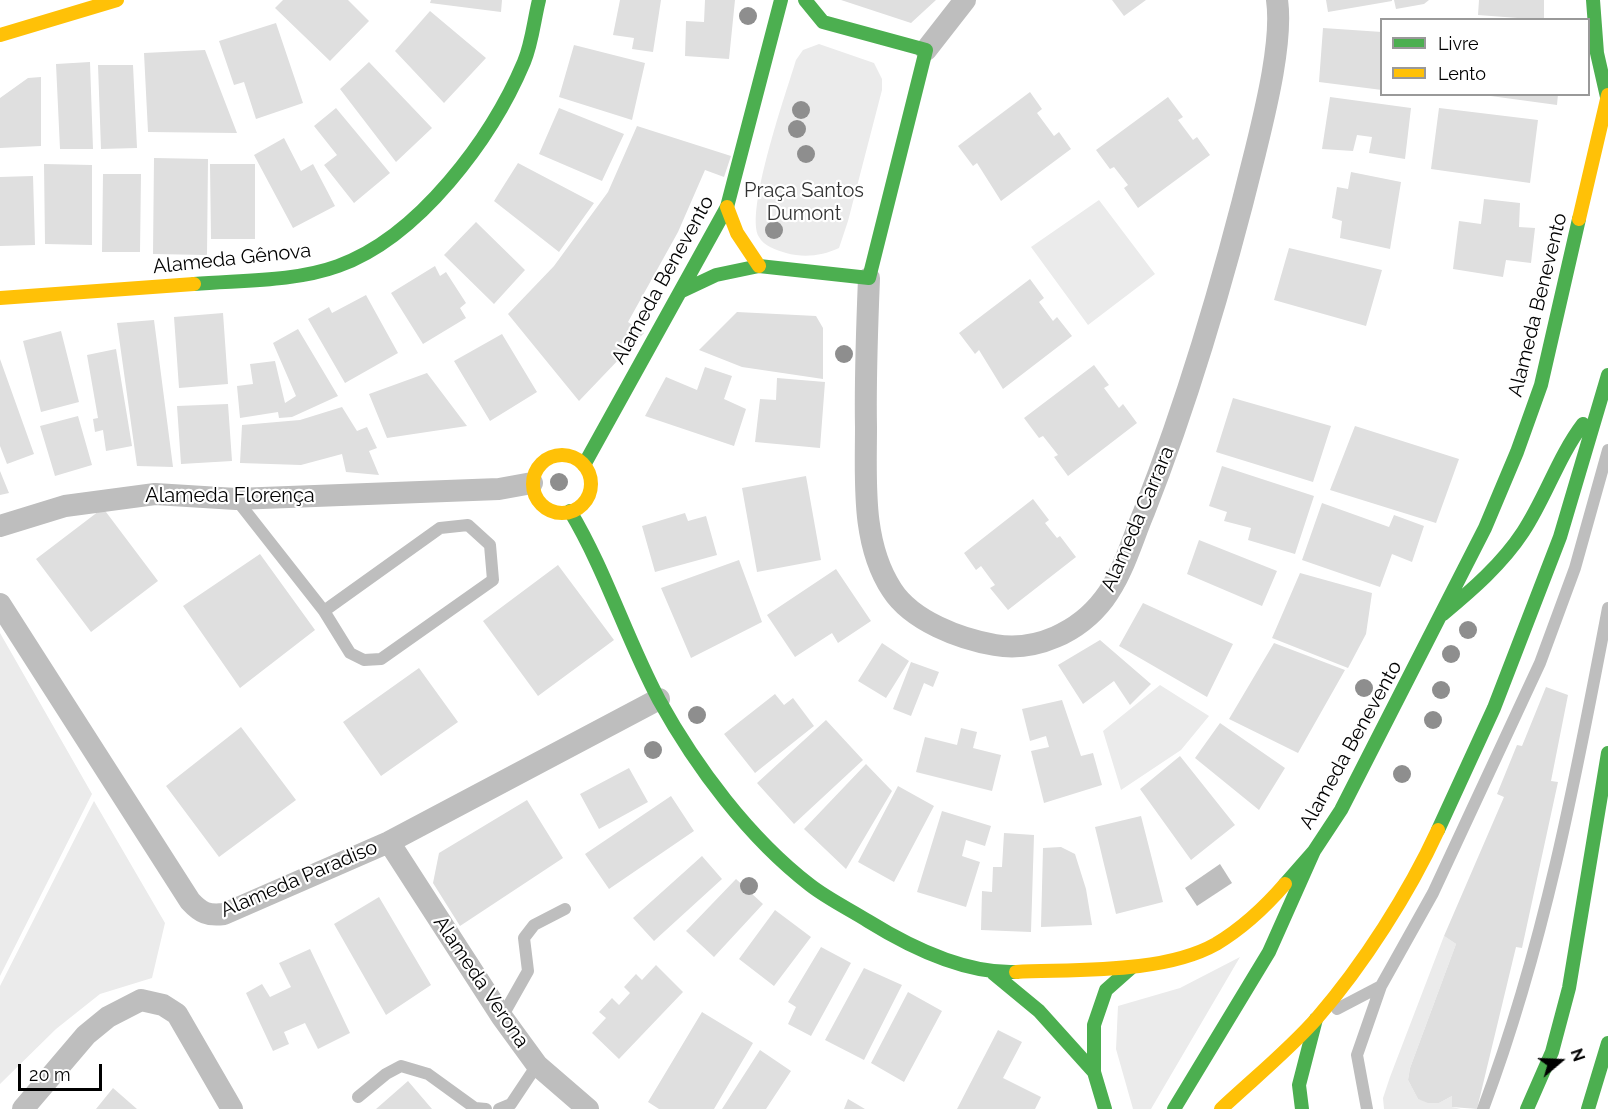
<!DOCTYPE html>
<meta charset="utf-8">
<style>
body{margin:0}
#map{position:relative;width:1608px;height:1109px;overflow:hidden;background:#fff;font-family:Raleway,sans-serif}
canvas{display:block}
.legend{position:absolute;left:1380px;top:18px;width:210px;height:78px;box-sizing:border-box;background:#fff;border:2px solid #999;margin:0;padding:8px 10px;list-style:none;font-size:18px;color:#000}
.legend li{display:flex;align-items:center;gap:12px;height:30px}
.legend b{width:30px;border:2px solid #999}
.north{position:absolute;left:1530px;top:1031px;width:60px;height:60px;-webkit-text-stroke:4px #fff;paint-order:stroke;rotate:71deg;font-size:16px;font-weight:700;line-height:24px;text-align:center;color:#000}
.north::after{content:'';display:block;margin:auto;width:21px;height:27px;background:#000;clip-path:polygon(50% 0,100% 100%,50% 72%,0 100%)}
.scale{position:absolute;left:18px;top:1064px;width:84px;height:27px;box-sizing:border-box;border:3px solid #000;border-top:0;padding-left:8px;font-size:18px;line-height:21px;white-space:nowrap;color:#000;-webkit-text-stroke:4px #fff;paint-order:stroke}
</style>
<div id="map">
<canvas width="1608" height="1109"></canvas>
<ul class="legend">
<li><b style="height:8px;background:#4caf50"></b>Livre</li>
<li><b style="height:8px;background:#ffc107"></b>Lento</li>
</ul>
<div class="north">N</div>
<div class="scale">20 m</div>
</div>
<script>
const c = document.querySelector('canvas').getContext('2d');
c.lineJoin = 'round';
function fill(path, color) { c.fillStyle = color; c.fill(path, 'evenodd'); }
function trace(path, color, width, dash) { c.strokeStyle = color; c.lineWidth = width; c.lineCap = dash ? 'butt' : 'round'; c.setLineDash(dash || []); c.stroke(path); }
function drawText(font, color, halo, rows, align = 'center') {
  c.font = font + ' Raleway,sans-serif'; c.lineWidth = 4.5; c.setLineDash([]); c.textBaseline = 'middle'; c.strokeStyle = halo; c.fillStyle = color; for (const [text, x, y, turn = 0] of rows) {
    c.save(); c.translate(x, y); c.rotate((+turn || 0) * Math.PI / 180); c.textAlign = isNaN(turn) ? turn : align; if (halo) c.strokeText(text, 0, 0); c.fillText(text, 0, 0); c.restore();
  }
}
fill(new Path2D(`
 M819,44l55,19 8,16v11l-34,131 -9,27c-17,8 -35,10 -53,5 -10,-3 -22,-7 -27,-16 -15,-24 28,-147 37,-177l7,-10z
 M1099,200l56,74 -67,51 -57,-78z
 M0,633l92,161 -92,182z
 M1160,685l49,31 -28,34 -60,40 -18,-59z
 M94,801l71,122 -13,55 -52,16 -44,35 -56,55v-98z
 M1444,936l12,8 -46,124 -2,12 10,19 21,4 13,-7v11l9,2h-77l-1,-11 7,-21z
 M1240,957l-89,152h-18l-17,-60 2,-43 62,-18z`), '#ebebeb');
fill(new Path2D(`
 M1220,864l12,19 -35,23 -12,-18z`), '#bebebe');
fill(new Path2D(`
 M283,0h65l21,21 -39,40 -55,-53z
 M431,0h71l-1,12 -71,-9z
 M620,0h41l-8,52 -21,-3 2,-11 -21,-3z
 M705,0h30l-6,59 -44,-3 1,-35 18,1z
 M841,0h95l-25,23z
 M1112,0h34l-22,16z
 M1326,0h66v1l-64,11z
 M1394,0h35l-5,4 -28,5z
 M1479,0h65v20l-66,-5z
 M430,11l56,47 -42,45 -49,-52z
 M276,23l27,80 -47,16 -12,-37 -10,3 -15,-44z
 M1323,28l59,4v58l-63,-8z
 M574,45l71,18 -13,57 -73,-23z
 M205,50l32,83 -89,-1 -4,-79z
 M90,62l3,87h-33l-4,-85z
 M369,62l63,66 -36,34 -56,-73z
 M98,65h35l4,83 -36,1z
 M41,77v69l-41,2v-50l28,-20z
 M1030,92l12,17 -5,4 17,23 5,-4 12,17 -70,52 -24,-38 -4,3 -15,-20z
 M1476,94h82l-1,11z
 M1168,97l15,20 -5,3 15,20 4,-3 13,18 -72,53 -14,-20 4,-3 -14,-18 -4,2 -14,-19z
 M1330,97l81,11 -6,51 -36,-6 3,-16 -15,-2 -4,16 -31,-2z
 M336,108l54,65 -36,30 -30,-38 13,-10 -23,-29z
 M559,108l65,26 -22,47 -63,-27z
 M1439,108l99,12 -8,63 -99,-14z
 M637,126l94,30 -7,21 -19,-7 -27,62 -50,90 16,11 -65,68 -71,-87 46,-48 54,-74z
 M284,138l17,33 12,-7 22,42 -42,22 -39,-73z
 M154,158l54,1 -1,96 -54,-1z
 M518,163l76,40 -35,49 -65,-51z
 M44,164l48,1v80l-47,-1z
 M210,164h45v75h-44z
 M1351,172l50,10 -11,67 -50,-11 2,-17 -10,-3 5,-31 11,2z
 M103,174h38l-1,78h-38z
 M33,176l2,69 -35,1v-69z
 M1484,199l36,4 -1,24 16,1 -4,35 -25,-3 -3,17 -50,-8 6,-48 22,3z
 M476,222l49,48 -31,34 -50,-49z
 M1289,248l93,22 -16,56 -92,-26z
 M435,266l5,10 6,-4 20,31 -6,5 6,10 -43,26 -32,-51z
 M1030,279l14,19 -5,4 14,19 4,-4 15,19 -69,53 -24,-39 -4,4 -16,-21z
 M366,295l32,58 -53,30 -37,-64 21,-12 3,6z
 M737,312l79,4 7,12v51l-81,-12 -43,-17z
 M223,313l5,71 -49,4 -5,-71z
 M154,320l19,147 -36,-1 -20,-143z
 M298,329l40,67 -46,21 -13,1 -1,-6 -38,6 -3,-32 16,-2 -3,-20 25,-3 10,42 11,-7 -23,-53z
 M61,331l18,71 -38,10 -18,-71z
 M502,334l35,58 -47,29 -36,-60z
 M116,349l16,97 -26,5 -3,-21 -8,2 -2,-13 5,-1 -11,-63z
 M0,359l34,95 -27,10 -7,-18z
 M1094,365l15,20 -5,3 15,20 4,-4 14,19 -69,53 -14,-19 4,-2 -15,-19 -4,2 -15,-20z
 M705,367l27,9 -8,23 22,10 -12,37 -89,-30 21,-39 31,13z
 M427,373l40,53 -80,12 -18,-44z
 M777,378l48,4 -5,66 -65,-6 5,-43 16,1z
 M1233,398l98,28 -18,56 -97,-30z
 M228,404l4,57 -51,3 -4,-58z
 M342,407l15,24 10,-4 10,21 -8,3 10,24 -33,-3 -4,-18 -41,11 -61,-2 2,-38 58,-5z
 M78,416l14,49 -37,11 -15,-50z
 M1355,426l104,33 -23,64 -106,-33z
 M1222,466l92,30 -19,58 -47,-14 3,-12 -27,-7 3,-9 -18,-6z
 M0,471l9,22 -9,2z
 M806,476l15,84 -64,12 -15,-84z
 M1033,499l16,21 -4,3 12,15 3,-2 16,21 -68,53 -18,-22 5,-3 -14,-19 -5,4 -12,-17z
 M1322,503l67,24 5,-12 30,11 -12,36 -20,-8 -12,33 -78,-27z
 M103,508l55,73 -67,51 -55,-73z
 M685,513l3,8 18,-5 11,39 -62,17 -13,-46z
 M1199,540l78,31 -15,35 -75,-32z
 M260,554l55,76 -75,58 -57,-82z
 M739,560l23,62 -71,36 -30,-70z
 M558,565l56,75 -76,56 -55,-75z
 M836,569l35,52 -33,22 -6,-10 -37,24 -28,-42z
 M1300,573l72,20 -6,41 -18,34 -76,-30z
 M1143,603l90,41 -26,53 -88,-51z
 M1100,640l51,44 -21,21 -16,-24 -31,23 -25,-39z
 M882,643l27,18 -23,37 -28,-17z
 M1274,643l71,27 -47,83 -69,-34z
 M911,662l28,10 -6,15 -9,-4 -13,33 -18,-7z
 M419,668l39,54 -77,54 -38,-54z
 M1546,687l22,8 -17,86 7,1 -36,166 -6,-1 -39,162 -25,-2v-11l-13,7h-11l-10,-4 -10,-19 2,-12 46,-124 -12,-8 60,-139 -7,-3 20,-49 5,1z
 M775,694l9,11 9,-7 21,28 -59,47 -31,-39z
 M1062,700l19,56 12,-3 9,32 -58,18 -13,-52 18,-4 -3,-11 -16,5 -8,-32z
 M826,720l37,40 -69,64 -37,-41z
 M1220,723l65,45 -26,42 -64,-52z
 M241,727l55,73 -77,57 -53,-71z
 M961,728l16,4 -4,16 28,7 -9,36 -76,-19 9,-35 32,8z
 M1180,756l55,69 -44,35 -51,-71z
 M866,764l26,27 -46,78 -42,-40z
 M629,768l19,34 -49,27 -19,-35z
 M898,786l36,20 -40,76 -36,-20z
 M671,796l23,35 -85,58 -24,-35z
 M527,800l36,58 -103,68 -27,-43 6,-30z
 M942,811l49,15 -6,20 -19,-6 -4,16 18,6 -14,45 -49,-15z
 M1141,816l22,86 -47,12 -21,-87z
 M1004,833l30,2 -3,97 -50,-2 1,-39 10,1 1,-25h9z
 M1061,847l14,7 11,35 6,36 -51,2 2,-79z
 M702,856l20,23 -68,62 -21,-23z
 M736,879l27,25 -49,53 -28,-26z
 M379,897l52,88 -45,30 -52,-91z
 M775,910l36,27 -37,49 -35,-27z
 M821,947l30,16 -40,73 -23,-12 8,-17 -8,-5z
 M310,949l40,84 -32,16 -13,-26 -21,9 5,12 -16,7 -27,-58 16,-9 8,13 21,-10 -12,-24z
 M656,965l27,27 -64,67 -27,-26 14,-15 -7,-6 13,-14 7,7 11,-12 -6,-6 12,-13 6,6z
 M864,968l38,17 -38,75 -39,-20z
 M908,992l34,19 -38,71 -33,-19z
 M702,1012l51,31 -39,66h-55l-11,-7z
 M998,1030l24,12 -19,36 38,19 -6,12h-78z
 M760,1050l31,21 -25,38h-44z
 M408,1081l24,28h-56z
 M113,1088l24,21h-41z
 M848,1099l17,10h-21z`), '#dfdfdf');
trace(new Path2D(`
 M236,499l88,112 26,42 14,7 17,-1 112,-79 -3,-35 -22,-20 -28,3 -116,83
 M1337,1009l44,-23
 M502,1017l26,-46 -4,-33 10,-13 31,-16
 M358,1097l28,-23 15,-8 27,8 47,34 11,1
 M499,1109l12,-5 26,-39
 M1367,1109l-10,-54 24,-69 52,-93 107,-230 35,-95 33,-118
 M1483,1109c61,-162 93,-332 125,-501`), '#bebebe', 12);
trace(new Path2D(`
 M926,50l39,-50
 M869,278c-2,50 -4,99 -3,149 0,54 -5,116 26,163 20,31 68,49 103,55 41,7 84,-13 109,-46 19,-25 28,-59 40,-87 46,-117 81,-237 111,-359 10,-41 28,-112 22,-153
 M0,526l65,-20 90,-12 81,5 263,-10 33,-6
 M0,604l190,297c11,12 18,15 34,13l165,-72 270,-143
 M389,842l113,175 35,48 51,44
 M23,1109l63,-74 22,-18 33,-17 22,5 14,9 55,95`), '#bebebe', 22);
trace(new Path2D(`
 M1593,0l4,53 10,44
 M194,284c46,-4 100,-2 144,-18 81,-29 154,-128 186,-204 8,-19 10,-42 15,-62
 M682,291l34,-16 43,-9 110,12 57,-228 -103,-28 -18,-22
 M584,465l143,-258 54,-207
 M570,511c36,60 56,127 89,189 37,67 90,138 151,185 18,14 39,24 58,36 42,26 98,53 148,51
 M1443,614c29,-24 59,-50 80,-82 23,-35 35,-75 60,-108
 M1438,830l56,-122 66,-171 48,-162
 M1285,884l29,-33 27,-41 144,-282 32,-76 24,-67 38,-166
 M993,973l46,38 55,61
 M1105,1109l-11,-37v-47l12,-35 26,-23
 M1174,1109l95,-157 45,-101
 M1302,1109l-3,-24 17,-66
 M1527,1109l25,-57 17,-64 39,-235
 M1588,1109l20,-66`), '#4caf50', 14);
trace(new Path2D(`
 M0,35l117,-35
 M727,207l10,26 22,33
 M1579,219l29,-124
 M0,298l194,-14
 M533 484a29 29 0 1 1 58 0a29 29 0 1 1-58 0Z
 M1016,972c59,-3 147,2 200,-28 25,-15 50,-38 69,-60
 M1221,1109c32,-30 68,-59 96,-91 46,-53 92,-125 121,-188`), '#ffc107', 14);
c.fillStyle = '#8e8e8e';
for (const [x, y] of [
 [748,16],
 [801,110],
 [797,129],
 [806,154],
 [774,230],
 [844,354],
 [559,482],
 [1468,630],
 [1451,654],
 [1364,688],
 [1441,690],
 [697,715],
 [1433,720],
 [653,750],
 [1402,774],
 [749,886]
]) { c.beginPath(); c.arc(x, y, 9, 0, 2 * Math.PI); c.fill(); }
drawText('20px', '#323232', '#fff', [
 ["Praça Santos",804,191],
 ["Dumont",804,214]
]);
drawText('20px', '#000', '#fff', [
 ["Alameda Gênova",232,259,-6],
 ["Alameda Benevento",663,280,-61],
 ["Alameda Benevento",1538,305,-76],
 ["Alameda Florença",230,496],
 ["Alameda Carrara",1138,519,-67],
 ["Alameda Benevento",1351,745,-61],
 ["Alameda Paradiso",299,879,-23],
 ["Alameda Verona",481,982,56]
]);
</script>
